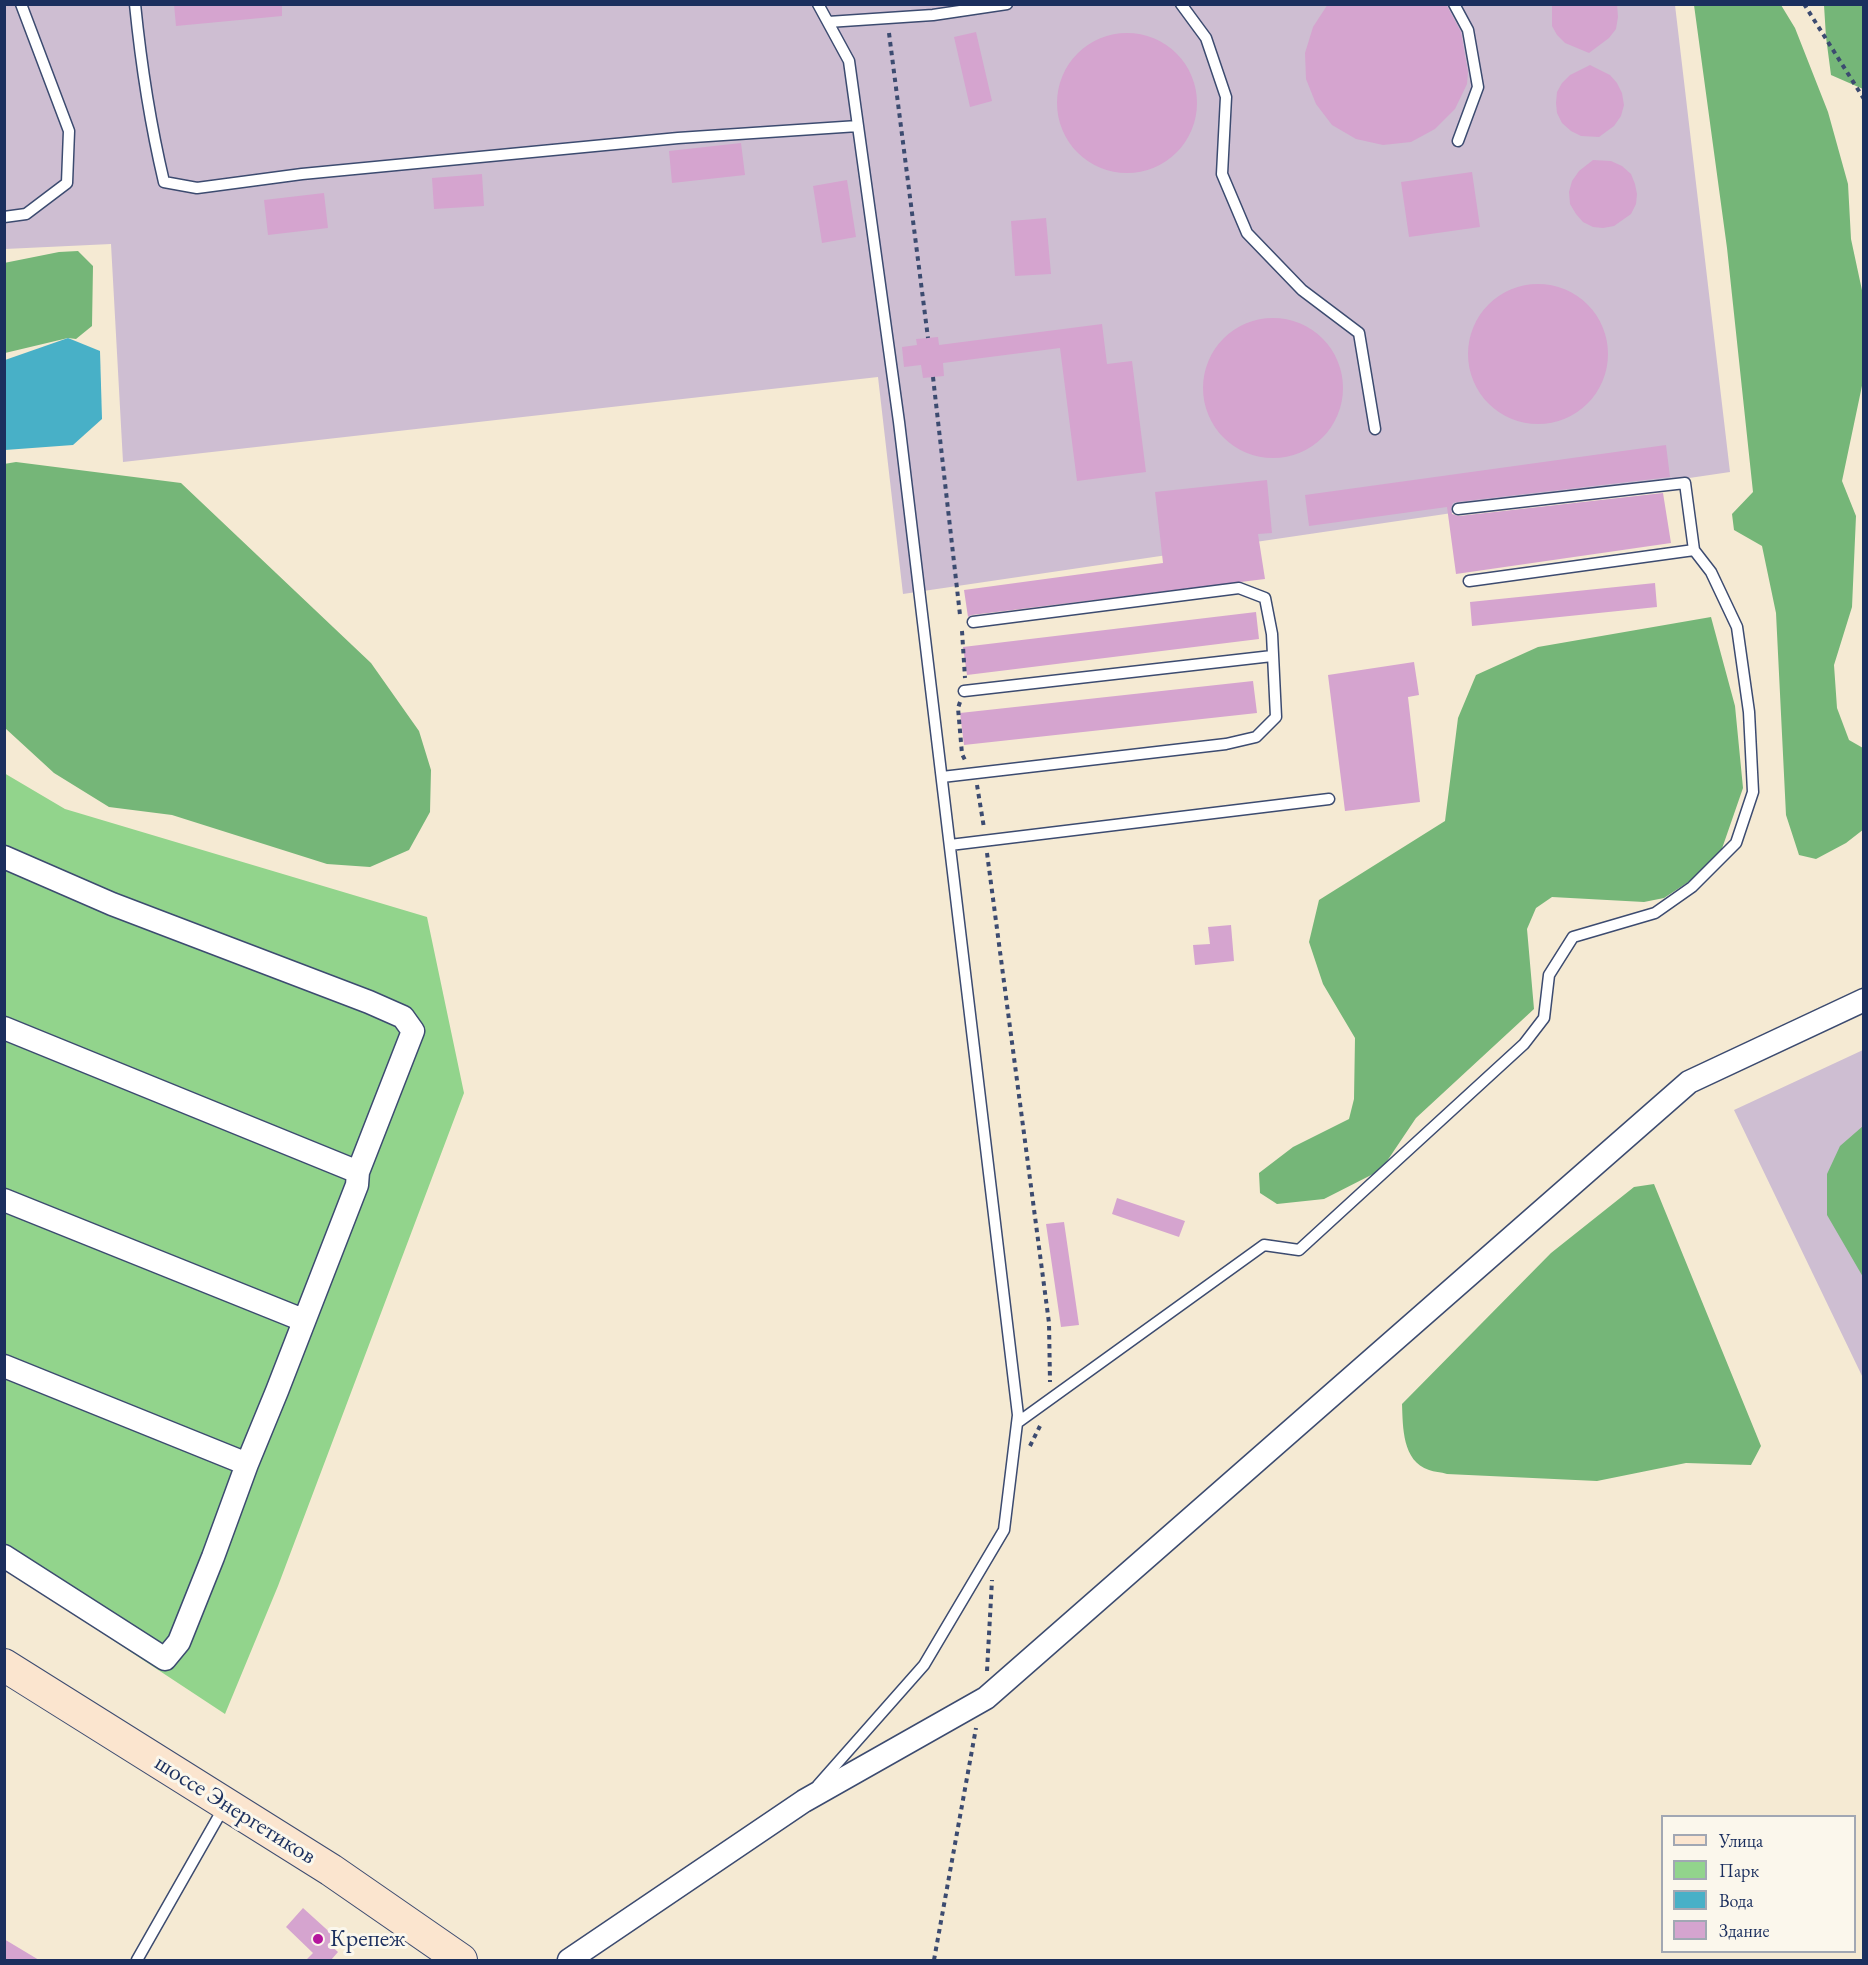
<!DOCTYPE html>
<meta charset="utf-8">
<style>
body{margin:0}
#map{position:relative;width:1868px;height:1965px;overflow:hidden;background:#f5ead3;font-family:"EB Garamond",serif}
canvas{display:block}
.frame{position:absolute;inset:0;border:6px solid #1b2f5e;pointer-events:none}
.legend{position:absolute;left:1661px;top:1815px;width:195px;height:138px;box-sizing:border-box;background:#fbf7ec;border:2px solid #a1a7b3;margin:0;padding:8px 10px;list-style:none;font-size:18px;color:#1b2f5e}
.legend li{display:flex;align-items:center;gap:12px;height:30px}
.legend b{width:30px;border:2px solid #a1a7b3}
</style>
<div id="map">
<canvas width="1868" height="1965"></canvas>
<div class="frame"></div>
<ul class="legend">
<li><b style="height:8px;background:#fbe5cf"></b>Улица</li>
<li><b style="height:16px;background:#92d48c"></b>Парк</li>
<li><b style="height:16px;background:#48b0c7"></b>Вода</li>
<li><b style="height:16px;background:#d5a4cf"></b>Здание</li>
</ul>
</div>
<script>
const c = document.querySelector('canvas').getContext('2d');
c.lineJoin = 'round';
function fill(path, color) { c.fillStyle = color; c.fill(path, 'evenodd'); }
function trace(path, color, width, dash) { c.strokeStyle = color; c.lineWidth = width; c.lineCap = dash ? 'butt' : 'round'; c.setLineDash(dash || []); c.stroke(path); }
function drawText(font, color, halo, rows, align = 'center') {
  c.font = font + ' "EB Garamond",serif'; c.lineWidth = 6; c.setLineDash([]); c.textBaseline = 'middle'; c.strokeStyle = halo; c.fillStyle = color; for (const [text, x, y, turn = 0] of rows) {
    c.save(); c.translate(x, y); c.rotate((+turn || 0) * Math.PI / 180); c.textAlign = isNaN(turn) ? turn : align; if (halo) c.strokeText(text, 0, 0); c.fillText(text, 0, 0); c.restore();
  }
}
fill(new Path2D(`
 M5,5h1670l55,467 -827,122 -25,-217 -755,85 -12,-218 -106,5z
 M1863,1050v328l-129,-268z`), '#cebed2');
fill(new Path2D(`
 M4,773l61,36 362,108 37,176 -186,493 -53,128 -220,-145z`), '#92d48c');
fill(new Path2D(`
 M1694,5h87l14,23 33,84 20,72 3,55 12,56v86l-21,100 14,35 -4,91 -18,58 3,43 12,32 14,8 1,81 -18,14 -30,16 -17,-4 -13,-40 -10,-202 -14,-67 -28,-16 -2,-16 21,-22 -26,-244z
 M1824,5h39v84l-32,-14 -5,-38z
 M78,251l15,15 -1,60 -16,13 -8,-1 -63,15 -1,-90 55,-11z
 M16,462l165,21 190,180 48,68 12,39 -1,42 -21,38 -39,17 -43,-3 -155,-49 -63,-8 -55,-34 -49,-45 -1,-264z
 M1711,617l24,89 8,82 -26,75 -53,35 -20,4 -92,-5 -16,11 -9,21 7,80 -118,109 -35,52 -57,29 -47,5 -17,-11 -1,-20 34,-26 56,-28 5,-20 1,-61 -32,-54 -14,-42 10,-42 126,-79 13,-103 18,-43 62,-28z
 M1863,1126v151l-36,-62v-41l13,-28z
 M1654,1184l107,262 -10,19 -65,-2 -89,18 -150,-7c-6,-2 -13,-2 -18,-4 -27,-9 -26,-43 -27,-66l149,-151 83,-66z`), '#75b678');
fill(new Path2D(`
 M68,338l32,13 2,68 -29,26 -68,5v-90z`), '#48b0c7');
fill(new Path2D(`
 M174,4h108v12l-106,10z
 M1328,4h118l15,28 7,40 -1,12 -12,25 -20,20 -24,13 -28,3 -27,-6 -24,-14 -16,-21 -10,-25 -1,-26 8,-26z
 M1552,4h65l1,13 -2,12 -7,9 -20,15 -24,-10 -8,-8 -5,-9z
 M976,32l16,69 -22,6 -16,-70z
 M1057 103a70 70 0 1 1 140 0a70 70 0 1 1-140 0Z
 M1590,65l20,10 7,8 5,10 2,12 -3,11 -7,10 -15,11 -18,-1 -10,-5 -9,-8 -5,-10 -1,-10 1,-11 5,-9 8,-8z
 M741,143l4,32 -73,8 -3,-32z
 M1593,160l18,1 11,5 9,8 4,10 2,10 -1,10 -5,10 -17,12 -11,2 -10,-1 -10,-5 -7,-8 -6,-10 -1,-12 3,-11 7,-10z
 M1472,172l8,55 -71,10 -8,-55z
 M482,174l2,32 -50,3 -2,-31z
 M847,180l9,57 -34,6 -9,-57z
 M324,193l4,35 -60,7 -4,-35z
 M1046,218l5,56 -36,2 -4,-55z
 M1468 354a70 70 0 1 1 140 0a70 70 0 1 1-140 0Z
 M1203 388a70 70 0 1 1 140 0a70 70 0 1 1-140 0Z
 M1102,324l5,40 25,-3 14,111 -69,9 -17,-133 -117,15 1,13 -11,1 -10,1 -2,-13 -17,2 -2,-20 15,-2 -1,-6 22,-2 1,8z
 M1666,445l4,32 -213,25 -4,1 -2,6 1,5 7,2 204,-23 8,50 -215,31 -9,-67 -138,19 -4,-31z
 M1267,480l5,53 -14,1 7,45 -293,36 -4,2 -4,-27 199,-27 -8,-71z
 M1655,583l2,24 -185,19 -2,-24z
 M1256,612l3,27 -292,36 -4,-28z
 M1414,662l5,33 -11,2 12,105 -75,9 -17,-136z
 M1253,681l4,32 -293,32 -4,-32z
 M1231,925l3,36 -39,4 -2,-20 17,-1 -2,-17z
 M1117,1198l68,23 -6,16 -67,-23z
 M1064,1222l15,103 -18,2 -15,-103z
 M303,1908l32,29 -6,7 9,8 -7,8h-25l7,-7 -27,-26z
 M4,1939l35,21h-35z`), '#d5a4cf');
const service = new Path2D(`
 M135,4c6,60 15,119 29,178l33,6 105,-14 376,-36 180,-12
 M1181,4l25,34 20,59 -4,77 25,59 55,57 57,43 16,96
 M1454,4l14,26 10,57 -20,54
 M828,22l105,-7 74,-11
 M4,217l22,-3 41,-31 2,-52 -48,-127
 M1458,509l227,-26 9,67
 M964,691l308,-35
 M942,777l284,-33 30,-7 20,-20 -4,-83 -7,-36 -26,-10 -266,34
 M950,845l379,-46
 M1017,1423l247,-178 35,5 225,-206 20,-26 5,-43 24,-38 82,-24 37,-26 44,-44 17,-51 -4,-80 -12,-85 -26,-55 -17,-22 -225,31
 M818,1785l106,-120 80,-135 14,-115 -119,-993 -50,-361 -31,-57
 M137,1960l87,-153`);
const minor = new Path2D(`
 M4,857l108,47 257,98 34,15 10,14 -55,141 -1,13 -80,206 -30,73 -34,93 -34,85 -14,17 -161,-103
 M4,1028l354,144
 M4,1200l299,120
 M4,1366l243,98
 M569,1960l235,-159 182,-103 703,-616 175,-82`);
const secondary = new Path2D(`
 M4,1665l327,205 130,90`);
trace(service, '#3c4b70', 13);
trace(minor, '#3c4b70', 25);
trace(secondary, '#3c4b70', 34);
trace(new Path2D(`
 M1804,4l60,95
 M889,33l39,305
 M933,377l27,238
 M962,631l3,47
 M960,702l-2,6 4,46 3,6
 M977,785l7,43
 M987,853l62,470 1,59
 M1030,1446l10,-20
 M987,1671l5,-91
 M934,1960l42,-232`), '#3c4b70', 4, [4.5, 4.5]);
trace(service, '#fff', 10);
trace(minor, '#fff', 22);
trace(secondary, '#fbe5cf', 32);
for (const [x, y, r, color] of [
 [318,1939,6,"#b5179e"]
]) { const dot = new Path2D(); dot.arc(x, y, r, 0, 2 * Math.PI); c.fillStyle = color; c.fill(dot); trace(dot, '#fbf7ec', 2); }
drawText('24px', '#1b2f5e', '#fbf7ec', [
 ["шоссе Энергетиков",235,1810,32]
]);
drawText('24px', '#1b2f5e', '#fbf7ec', [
 ["Крепеж",330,1939]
], 'left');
</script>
